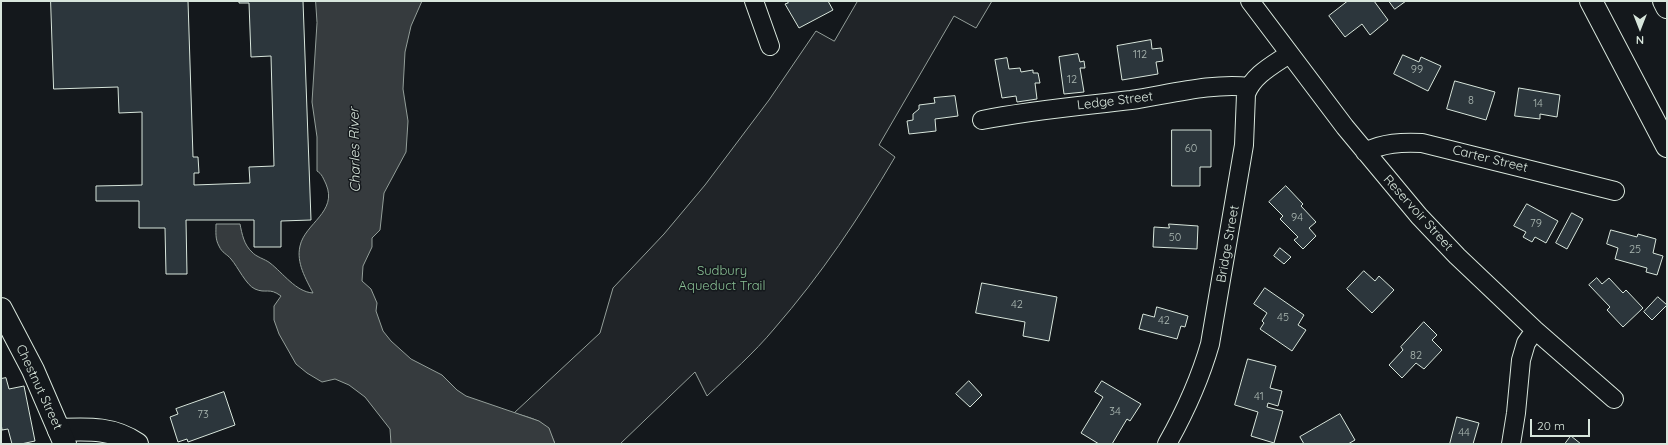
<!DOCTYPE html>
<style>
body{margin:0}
#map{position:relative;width:1668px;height:445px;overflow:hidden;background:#14181c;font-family:Quicksand,sans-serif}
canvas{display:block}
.frame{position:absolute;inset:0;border:2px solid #d8e6dc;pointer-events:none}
.north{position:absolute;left:1620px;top:8px;width:40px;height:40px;-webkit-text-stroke:3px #14181c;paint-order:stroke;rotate:180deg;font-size:11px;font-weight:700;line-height:16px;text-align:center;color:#d8e6dc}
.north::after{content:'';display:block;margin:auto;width:14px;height:18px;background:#d8e6dc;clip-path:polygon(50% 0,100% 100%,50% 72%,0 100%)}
.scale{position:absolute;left:1530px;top:419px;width:60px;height:18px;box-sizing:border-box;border:2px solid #d8e6dc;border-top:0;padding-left:5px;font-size:12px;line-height:14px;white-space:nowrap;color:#d8e6dc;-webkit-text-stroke:3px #14181c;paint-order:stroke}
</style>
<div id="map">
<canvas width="1668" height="445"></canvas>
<div class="frame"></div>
<div class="north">N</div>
<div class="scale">20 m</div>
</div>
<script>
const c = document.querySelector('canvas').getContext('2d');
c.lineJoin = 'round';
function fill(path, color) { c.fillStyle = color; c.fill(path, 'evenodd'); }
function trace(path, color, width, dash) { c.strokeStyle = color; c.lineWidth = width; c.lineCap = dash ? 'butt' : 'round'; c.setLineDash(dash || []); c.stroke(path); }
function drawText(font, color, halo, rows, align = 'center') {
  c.font = font + ' Quicksand,sans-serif'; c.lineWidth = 3; c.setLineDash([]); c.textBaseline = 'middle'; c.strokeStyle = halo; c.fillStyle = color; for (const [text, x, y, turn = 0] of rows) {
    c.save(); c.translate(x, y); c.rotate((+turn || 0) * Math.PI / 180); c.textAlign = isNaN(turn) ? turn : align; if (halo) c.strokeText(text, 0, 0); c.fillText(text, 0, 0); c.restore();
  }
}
const green = new Path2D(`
 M858,1h134l-16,27 -22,-12 -75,129 16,12c-36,61 -74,118 -121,172 -20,24 -44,45 -67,67l-12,-24 -75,72h-65c-9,-24 -18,-24 -41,-31l86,-80 13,-45 51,-54 41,-49 64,-85 47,-69 18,10z`);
fill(green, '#202428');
trace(green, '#939e99', 1);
const water = new Path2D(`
 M316,1h106l-11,25 -6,26 -2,37 5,32 -2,31 -22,41 -4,37 -8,8v9l-9,19 -1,15 9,8 6,14 -1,8 7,20 8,10 20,18 31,16 15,15 9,6 73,25 10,7 6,16h-164l-1,-15 -25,-32 -16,-12 -14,-6 -13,3 -15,-9 -11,-9 -17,-30 -5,-14v-14l7,-10c-12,-9 -15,-2 -26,-7 -9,-4 -17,-22 -24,-30 -4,-5 -9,-6 -12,-13 -4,-7 -3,-14 -3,-22h24c2,10 4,21 12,28 4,5 13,7 18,11 13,10 26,29 43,30 -7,-14 -17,-30 -13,-47 5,-23 38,-34 26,-62 -3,-6 -4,-10 -9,-13v-34l-5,-35 5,-79z`);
fill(water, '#363b3e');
trace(water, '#939e99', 1);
const building = new Path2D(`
 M51,1h137l5,156h5l1,16h-5v12l56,-2 -1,-16 25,-1 -3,-110 -20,1 -2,-54h-10v-2h64l8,219 -30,1v26h-27v-27h-68l1,54h-21l-1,-46h-26v-27h-43v-15l46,-1v-73l-23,1 -1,-26 -64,2z
 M787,1h41l5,9 -34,18 -14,-24 3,-1z
 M1348,1h26l14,19 -18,15 -8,-11 -17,13 -16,-21z
 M1389,1h17l-11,8z
 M1151,40l1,9 9,-1 2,13 -7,1 2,12 -36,6 -5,-34z
 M1078,54l2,8 4,-1 1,7h-5l4,24 -20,2 -5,-37z
 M1403,55l16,7 2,-5 20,9 -13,25 -34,-17z
 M1007,58l2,11 11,-1 1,4 12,-2v3h5l2,10h-5l2,16 -20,3 -1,-6 -14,2 -7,-38z
 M1455,81l40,11 -9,28 -39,-11z
 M1519,88l41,7 -3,22 -17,-3v5l-25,-3z
 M955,96l3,20 -23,3 1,12 -27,3 -2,-13 6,-1v-6l6,-5v-4l16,-2 -1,-5z
 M1172,130h39v37h-11v19h-28z
 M1286,186l17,18 -2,2 15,16 -7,6 7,8 -13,13 -9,-9 4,-3 -18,-18 3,-3 -14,-14z
 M1527,204l31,17 -12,22 -11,-6 -3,5 -9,-5 3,-5 -12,-6z
 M1572,213l11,6 -16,30 -11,-6z
 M1169,224l29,2 -1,23 -44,-2 1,-20 15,1z
 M1611,230l26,7 1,-3 18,5 -3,14 10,3 -6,19 -11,-3 1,-4 -32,-9 3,-11 -11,-4z
 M1280,248l11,9 -7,7 -10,-8z
 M1364,271l11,10 4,-5 15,14 -22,23 -25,-24z
 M1597,278l5,6 7,-6 14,15 3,-3 17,18 -20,19 -16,-17 3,-3 -21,-22z
 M982,283l75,14 -8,44 -26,-5 2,-14 -49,-9z
 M1265,288l39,27 -6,10 8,5 -14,21 -32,-22 4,-6 -2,-2 5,-8 -13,-9z
 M1658,297l9,8 -15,15 -8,-8z
 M1157,307l31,9 -3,11 -4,-1 -4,13 -38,-10 4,-15 11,3z
 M1424,322l13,13 -5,5 10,10 -18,19 -8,-6 -14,15 -13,-13 14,-15 -2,-3z
 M1248,359l28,7 -6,22 12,3 -4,15 -10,-3 -1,4 16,4 -9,32 -23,-7 7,-24 -23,-7z
 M6,378l3,11 15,-3 11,55 -14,3h-9l-4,-15 -6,1 -1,-7v-44z
 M969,381l13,14 -12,12 -14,-13z
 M1102,381l39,23 -11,17 -3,-2 -15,25h-13l-18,-11 22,-36 -8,-5z
 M224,392l11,33 -47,17 -1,-3 -9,3 -8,-25 8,-3 -2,-5z
 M1340,414l15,26 -7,4h-44l-4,-7z
 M1457,417l22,6 -6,21h-23z
 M1571,436l10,8h-16z`);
fill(building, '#2c363c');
trace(building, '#d8e6dc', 1);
const minor = new Path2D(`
 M754,1l16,45
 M1250,1l95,126 74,89 38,40 78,74 79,69
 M982,120c49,-10 99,-14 149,-20 35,-5 83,-18 118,-13
 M1365,152c19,-9 36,-10 57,-9l193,48
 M1167,444c18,-32 33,-65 43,-100l34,-199 2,-51c7,-19 27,-29 43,-40
 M1511,444l5,-31 5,-53 5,-17 9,-13`);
const tertiary = new Path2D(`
 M59,430c28,-1 53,-3 78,14`);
const secondary = new Path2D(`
 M1,309l32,61 32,74`);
const motorway = new Path2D(`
 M1591,1l76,145
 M1664,1l3,6`);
trace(minor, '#d8e6dc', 20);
trace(tertiary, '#d8e6dc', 24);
trace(secondary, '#d8e6dc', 24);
trace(motorway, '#d8e6dc', 24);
trace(minor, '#14181c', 18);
trace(tertiary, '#14181c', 22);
trace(secondary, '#14181c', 22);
trace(motorway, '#14181c', 22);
drawText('11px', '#adbab4', null, [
 ["112",1140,55],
 ["99",1417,70],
 ["12",1072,80],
 ["8",1471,101],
 ["14",1538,104],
 ["60",1191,149],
 ["94",1297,218],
 ["79",1536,224],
 ["50",1175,238],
 ["25",1635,250],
 ["42",1017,305],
 ["45",1283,318],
 ["42",1164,321],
 ["82",1416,356],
 ["41",1259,397],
 ["34",1115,412],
 ["73",203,415],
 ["44",1464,433]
]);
drawText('13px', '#d8e6dc', '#14181c', [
 ["Ledge Street",1115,101,-7],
 ["Carter Street",1490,159,14],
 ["Reservoir Street",1418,213,48],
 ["Bridge Street",1228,244,-80],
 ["Chestnut Street",39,387,65]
]);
drawText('13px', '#8ac095', '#14181c', [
 ["Sudbury",722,271],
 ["Aqueduct Trail",722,286]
]);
drawText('italic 14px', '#d8e6dc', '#14181c', [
 ["Charles River",355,150,-91]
]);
</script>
